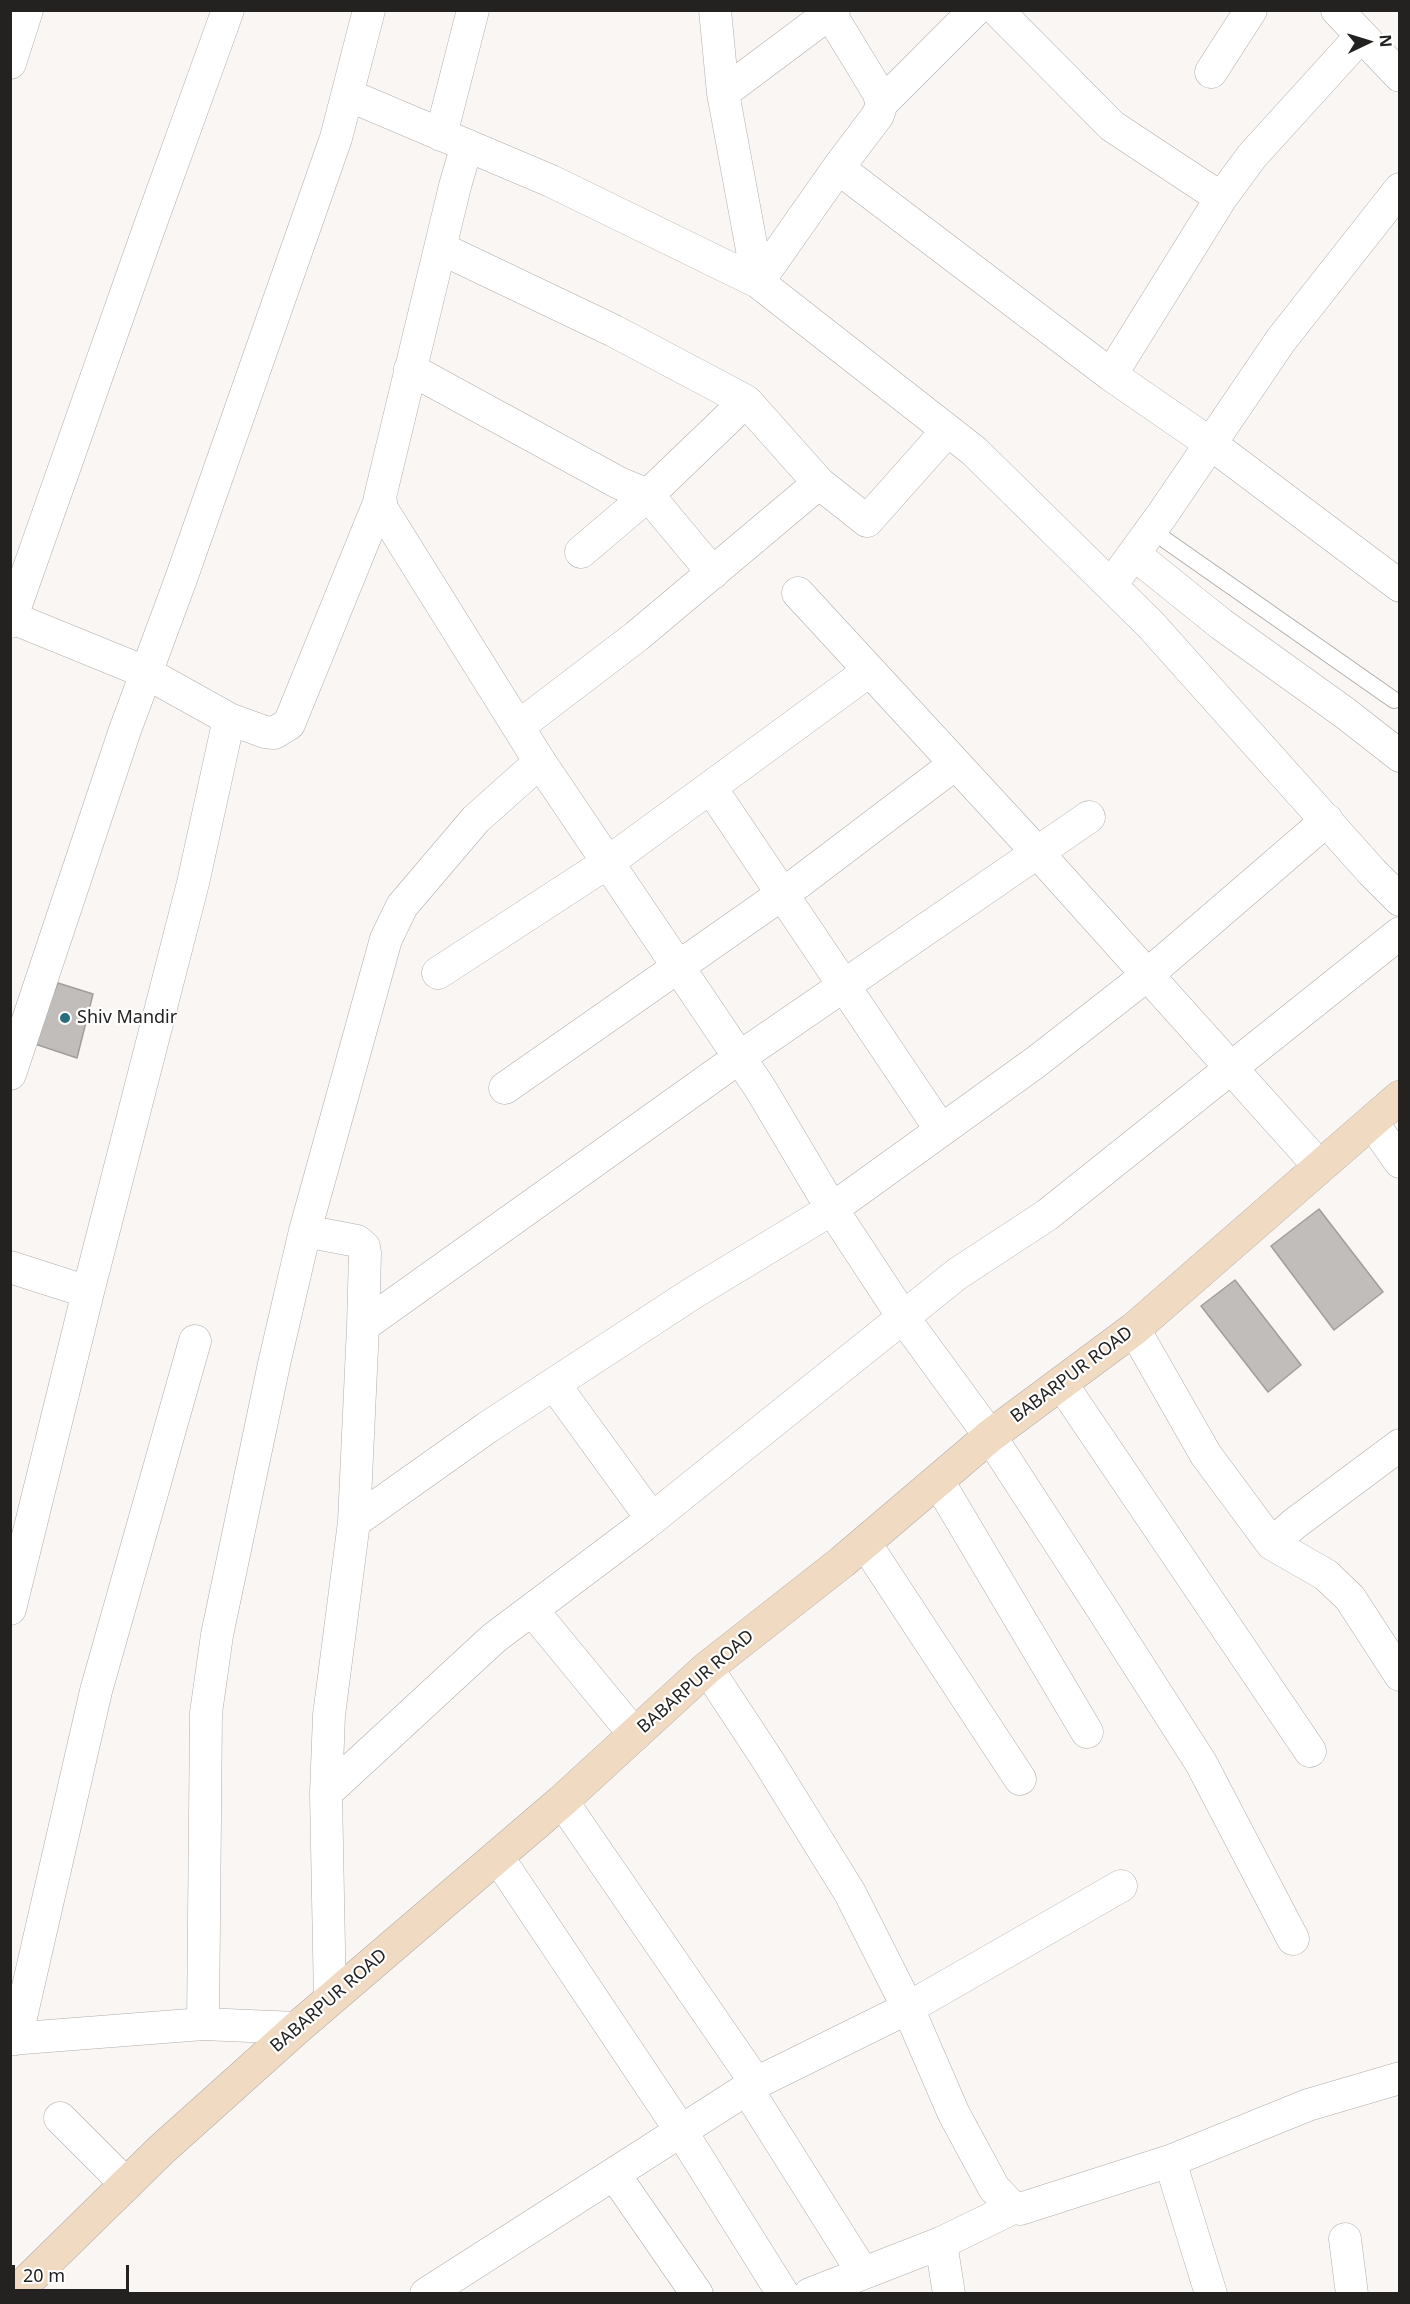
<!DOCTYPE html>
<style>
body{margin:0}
#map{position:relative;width:1410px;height:2304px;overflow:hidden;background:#f9f6f3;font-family:"Noto Sans",sans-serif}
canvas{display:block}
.frame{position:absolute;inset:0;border:12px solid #232221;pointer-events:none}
.north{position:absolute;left:1338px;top:12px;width:60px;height:60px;-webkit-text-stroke:4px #fff;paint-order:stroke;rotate:86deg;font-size:16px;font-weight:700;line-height:24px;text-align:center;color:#232221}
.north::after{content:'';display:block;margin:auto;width:21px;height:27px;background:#232221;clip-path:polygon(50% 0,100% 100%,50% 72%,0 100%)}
.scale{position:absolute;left:12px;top:2265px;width:117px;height:27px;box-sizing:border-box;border:3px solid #232221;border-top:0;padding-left:8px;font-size:18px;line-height:21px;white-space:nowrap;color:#232221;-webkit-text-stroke:4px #fff;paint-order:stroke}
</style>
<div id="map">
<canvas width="1410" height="2304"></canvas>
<div class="frame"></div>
<div class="north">N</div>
<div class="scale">20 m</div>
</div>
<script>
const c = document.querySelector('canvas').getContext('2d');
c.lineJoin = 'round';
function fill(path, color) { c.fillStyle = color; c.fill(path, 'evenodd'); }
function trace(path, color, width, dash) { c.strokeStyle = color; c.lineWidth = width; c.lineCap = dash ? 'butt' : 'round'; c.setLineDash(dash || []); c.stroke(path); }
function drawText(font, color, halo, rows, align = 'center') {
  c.font = font + ' "Noto Sans",sans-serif'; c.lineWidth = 4.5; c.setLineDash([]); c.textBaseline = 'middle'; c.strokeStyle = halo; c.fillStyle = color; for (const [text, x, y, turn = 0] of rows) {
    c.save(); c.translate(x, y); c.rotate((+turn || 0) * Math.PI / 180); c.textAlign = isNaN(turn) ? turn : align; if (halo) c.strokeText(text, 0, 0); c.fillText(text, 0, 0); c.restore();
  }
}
const building = new Path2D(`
 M58,983l35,11 -16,64 -45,-15z
 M1319,1209l64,83 -49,38 -63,-84z
 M1235,1280l66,85 -33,27 -67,-86z`);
fill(building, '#c0bdbb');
trace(building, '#a09d9b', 1.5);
const lane = new Path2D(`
 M1151,530l243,170`);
const street = new Path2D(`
 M715,10l8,83 35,189 216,169 176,173 222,248 28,28
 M828,10l50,82 4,11 -4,12 -40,53
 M997,10l115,116 109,72 -110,177
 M1337,10l63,66
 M10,63l17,-53
 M1211,72l40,-62
 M723,93l111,-83
 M348,95l203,86 207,101 80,-114 273,207 100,69 189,142
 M882,103l93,-93
 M441,135l32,-125
 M467,145l-12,41 -75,311 2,12 158,253 220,326 72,121 71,108 87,119 113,174 98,153 92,176
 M1221,198l31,-42 109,-120
 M440,248l174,83 132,70 73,82 48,38 80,-90
 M410,369l209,114 29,12 98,-94
 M581,552l67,-57 65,78
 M1134,554l87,70 124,89 55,43
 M1111,585l51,-70 119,-175 119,-151
 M798,593l239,259 283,315
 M10,617l135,55 84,47 36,13 9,1 15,-9 90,-221
 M10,622l138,-391 80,-221
 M519,726l118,-90 182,-153
 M711,788l230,342
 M438,973l169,-110 262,-192
 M10,1074l115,-344 56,-151 155,-441 33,-128
 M505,1088l293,-205 157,-119
 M1372,1122l28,40
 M305,1231l52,10 7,6 1,6 -2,73 -9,196 -25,193 -3,78 4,207
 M10,1267l78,25
 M363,1326l377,-269 349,-240
 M1134,1329l72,126 66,89 54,31 24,23 50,77
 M1061,1383l249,368
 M554,1384l98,135
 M938,1481l149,251
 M354,1522l134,-95 205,-134 139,-84 204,-147 110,-86 181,-156
 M865,1543l155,236
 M1272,1544l22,-20 106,-79
 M10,1609l78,-317 105,-409 36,-164
 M532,1610l103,125
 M707,1668l60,91 83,134 58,115 46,106 40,74 19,20 7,1 150,-48 138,-56 92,-27
 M326,1793l168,-155 149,-112 314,-252 90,-59 353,-282
 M497,1856l184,275 102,163
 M203,2024l3,-311 11,-78 57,-271 31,-133 81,-292 16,-33 74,-87 64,-57
 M10,2039l193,-15 94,4
 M16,2039l80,-348 99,-350
 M756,2083l152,-75 213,-122
 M747,2089l116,184
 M60,2118l66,66
 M1170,2161l41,133
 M614,2174l83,120
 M1345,2239l7,55
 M941,2243l8,51
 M426,2294l330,-211 -194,-282
 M810,2294l131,-51 72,-35`);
const secondary = new Path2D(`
 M14,2294l147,-144 136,-122 265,-227 145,-133 135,-106 148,-126 144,-107 266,-232`);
trace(lane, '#b0aeab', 18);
trace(street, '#b0aeab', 33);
trace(secondary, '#b0aeab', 34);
trace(lane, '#fff', 16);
trace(street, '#fff', 32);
trace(secondary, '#f1dac2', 33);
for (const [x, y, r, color] of [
 [65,1018,6,"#296e7d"]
]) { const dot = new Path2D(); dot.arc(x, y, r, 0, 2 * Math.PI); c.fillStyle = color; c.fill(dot); trace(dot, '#fff', 2); }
drawText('18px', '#232221', '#fff', [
 ["Shiv Mandir",77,1018]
], 'left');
drawText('18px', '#232221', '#fff', [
 ["BABARPUR ROAD",1072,1375,-37],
 ["BABARPUR ROAD",696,1682,-41],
 ["BABARPUR ROAD",329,2001,-41]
]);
</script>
